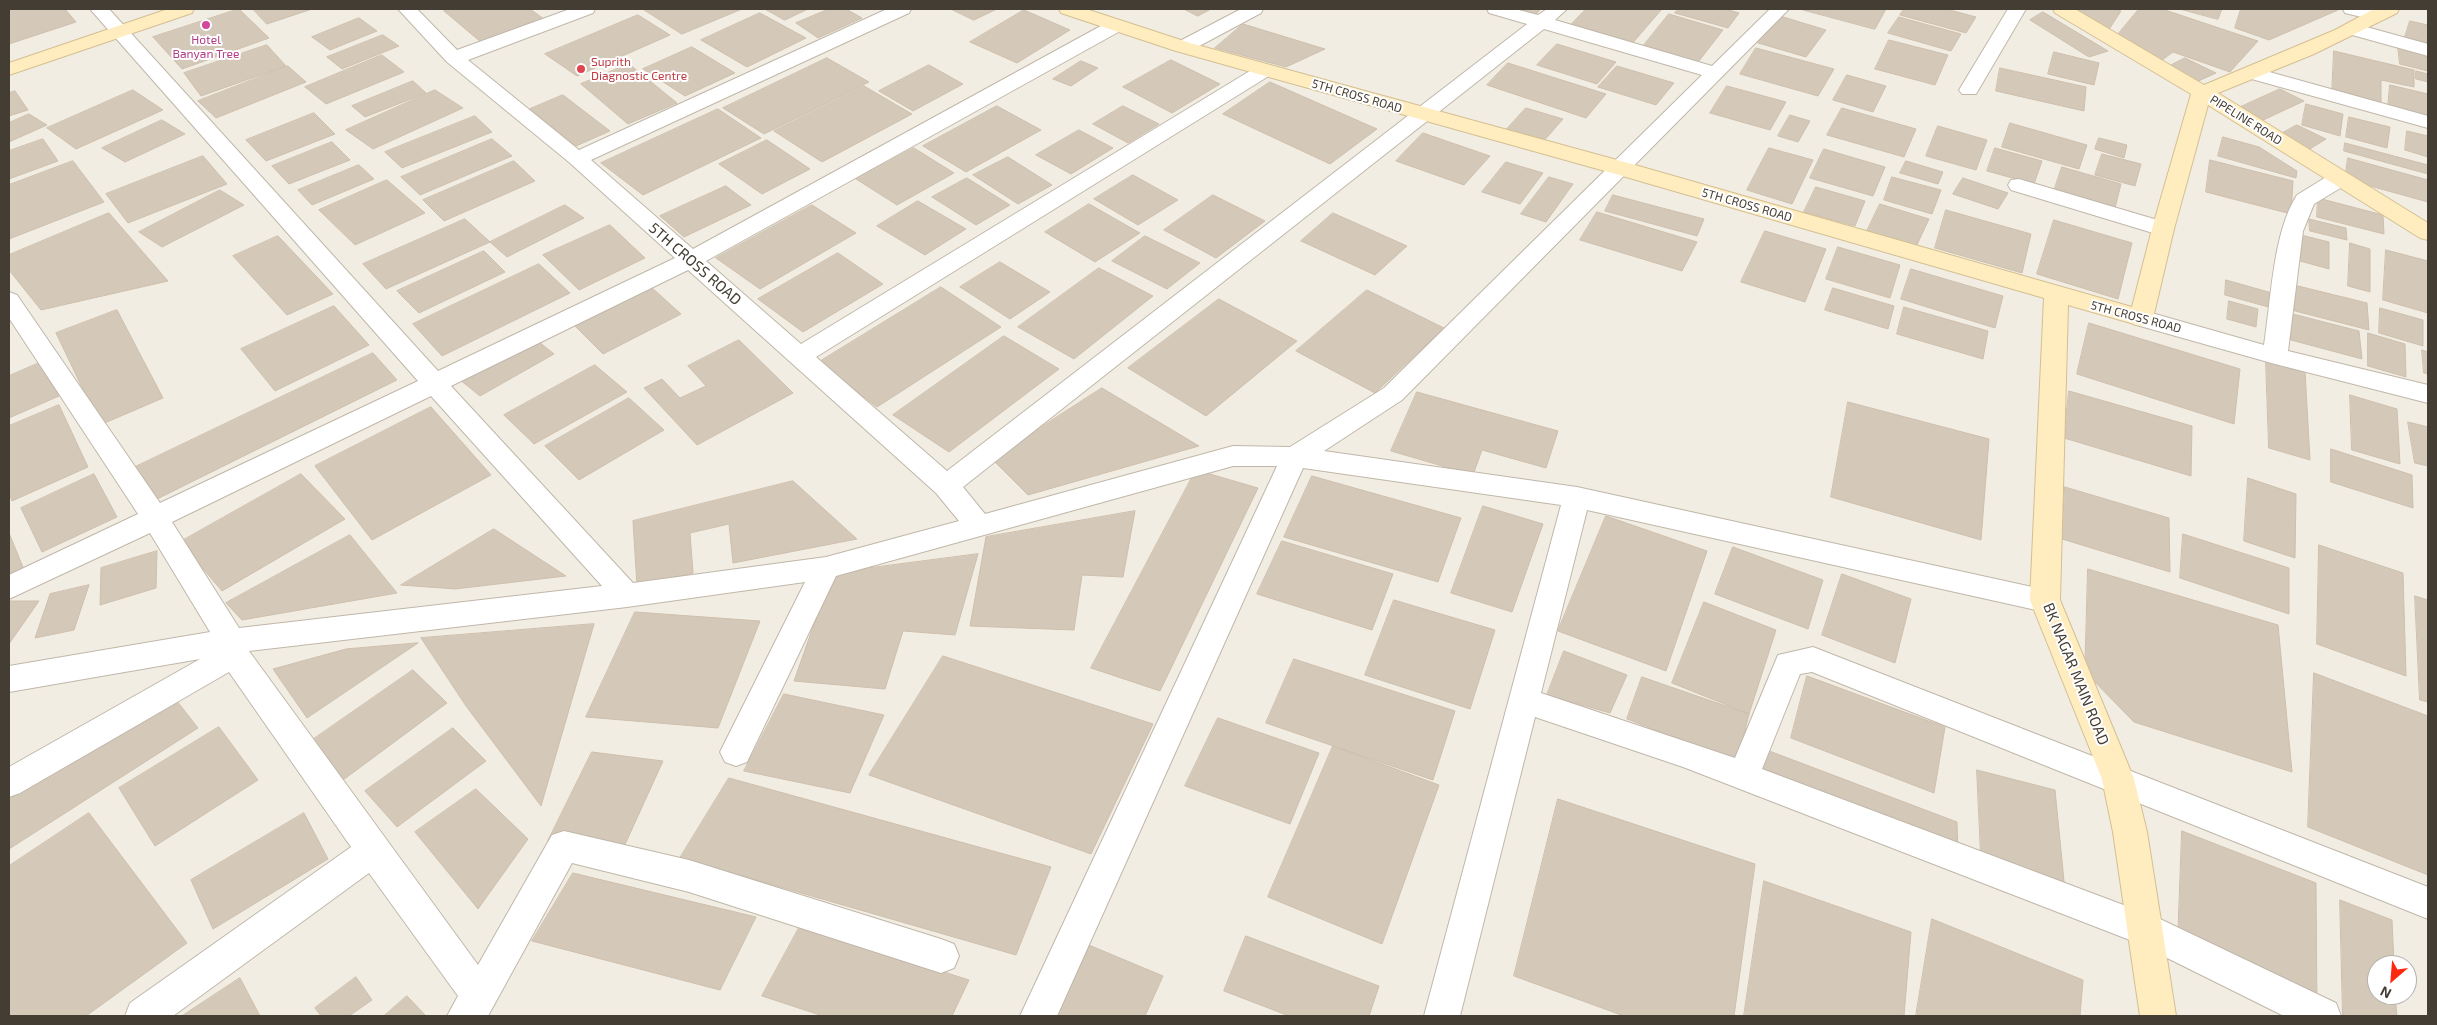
<!DOCTYPE html>
<style>
body{margin:0}
#map{position:relative;width:2437px;height:1025px;overflow:hidden;background:#f2ede3;font-family:"Exo 2",sans-serif}
canvas{display:block}
.frame{position:absolute;inset:0;border:10px solid #443d34;pointer-events:none}
.north{position:absolute;left:2367px;top:955px;width:50px;height:50px;box-sizing:border-box;background:#fff;border:1px solid #b4b1ae;border-radius:50%;rotate:207deg;font-size:14px;font-weight:700;line-height:20px;text-align:center;color:#443d34}
.north::after{content:'';display:block;margin:auto;width:18px;height:22px;background:#fc2810;clip-path:polygon(50% 0,100% 100%,50% 72%,0 100%)}
</style>
<div id="map">
<canvas width="2437" height="1025"></canvas>
<div class="frame"></div>
<div class="north">N</div>
</div>
<script>
const c = document.querySelector('canvas').getContext('2d');
c.lineJoin = 'round';
function fill(path, color) { c.fillStyle = color; c.fill(path, 'evenodd'); }
function trace(path, color, width, dash) { c.strokeStyle = color; c.lineWidth = width; c.lineCap = dash ? 'butt' : 'round'; c.setLineDash(dash || []); c.stroke(path); }
function drawText(font, color, halo, rows, align = 'center') {
  c.font = font + ' "Exo 2",sans-serif'; c.lineWidth = 4; c.setLineDash([]); c.textBaseline = 'middle'; c.strokeStyle = halo; c.fillStyle = color; for (const [text, x, y, turn = 0] of rows) {
    c.save(); c.translate(x, y); c.rotate((+turn || 0) * Math.PI / 180); c.textAlign = isNaN(turn) ? turn : align; if (halo) c.strokeText(text, 0, 0); c.fillText(text, 0, 0); c.restore();
  }
}
const building = new Path2D(`
 M9,9h56l11,13 -67,22z
 M239,9l30,29 -87,31 -29,-32z
 M253,9h59l-45,15z
 M450,9h80l14,10 -62,24 -38,-32z
 M643,9h99l-60,25z
 M765,9h43l-23,11z
 M829,9h17l16,9 -44,20 -22,-15z
 M951,9h46l-23,11z
 M1184,9h27l-13,7z
 M1509,9h32l-7,7z
 M1586,9h76l-32,37 -62,-18z
 M1678,9h47l14,4 -11,15 -53,-15z
 M1800,9h86l-11,20z
 M1904,9h42l30,8 -10,16 -66,-18z
 M2071,9h44l6,2 -13,20 -39,-20z
 M2139,9h23l96,32 -28,31 -57,-20 -15,11 -43,-25z
 M2180,9h42l-4,10z
 M2241,9h92l5,1 -69,30 -34,-12z
 M1024,10l46,20 -53,33 -47,-21z
 M2043,12l65,39 -19,6 -59,-37z
 M760,13l46,25 -59,29 -46,-27z
 M1669,14l54,16 -28,36 -55,-16z
 M638,15l32,20 -93,41 -32,-22z
 M1780,16l46,14 -20,27 -48,-14z
 M1899,17l62,17 -10,17 -63,-18z
 M359,18l18,13 -47,19 -18,-13z
 M2410,21l18,4v18l-23,-6z
 M1243,24l82,25 -39,18 -71,-19z
 M383,35l16,11 -57,23 -15,-12z
 M1889,40l59,15 -13,30 -60,-16z
 M1557,44l59,18 -19,22 -60,-19z
 M267,45l19,21 -85,30 -17,-23z
 M692,47l43,26 -50,23 -42,-27z
 M2398,47l30,6v18l-28,-7z
 M1756,48l78,21 -16,27 -78,-22z
 M2334,51l80,19v17l-33,-7v26l-49,-12z
 M2054,52l45,11 -5,22 -46,-11z
 M382,55l22,17 -78,32 -21,-17z
 M827,58l42,24 -105,52 -41,-26z
 M2185,58l31,15 -22,10 -30,-14z
 M1171,60l49,24 -48,29 -49,-26z
 M1081,61l17,7 -27,18 -18,-7z
 M1508,63l98,31 -20,24 -99,-33z
 M629,64l48,39 -49,21 -47,-40z
 M929,65l34,19 -50,27 -34,-20z
 M288,66l18,16 -90,36 -18,-17z
 M1617,66l57,17 -18,22 -58,-18z
 M2000,68l86,19 -2,24 -88,-20z
 M2416,71l12,3v8l-12,-3z
 M1847,75l39,11 -13,26 -40,-12z
 M413,81l13,12 -61,24 -13,-11z
 M1270,82l107,47 -47,35 -107,-50z
 M2390,85l38,9v24l-40,-10z
 M864,86l48,28 -90,48 -48,-31z
 M1727,86l59,16 -16,28 -60,-17z
 M2280,89l24,12 -43,20 -25,-12z
 M133,90l30,20 -87,39 -29,-21z
 M435,90l28,18 -90,41 -27,-19z
 M15,91l13,19 -19,6v-23z
 M563,95l47,36 -34,15 -46,-37z
 M2306,104l37,10 -3,22 -38,-11z
 M997,106l44,24 -75,42 -43,-26z
 M1123,106l36,18 -31,19 -35,-19z
 M1526,108l37,11 -21,24 -36,-13z
 M1842,108l74,21 -12,28 -77,-22z
 M718,109l43,29 -118,57 -42,-32z
 M314,113l21,21 -69,27 -20,-21z
 M29,114l18,11 -38,17v-19z
 M1790,115l20,6 -12,21 -20,-6z
 M475,116l17,16 -90,36 -17,-16z
 M2349,117l41,10 -3,21 -41,-11z
 M162,120l23,14 -60,28 -23,-14z
 M2010,123l77,22 -8,24 -77,-22z
 M2297,125l29,14 -21,13 -30,-15z
 M1938,126l49,14 -11,30 -50,-14z
 M1079,130l34,18 -42,26 -35,-19z
 M2407,131l21,5v21l-23,-7z
 M1423,133l67,23 -26,29 -68,-24z
 M2223,137l36,10 38,24 -1,7 -78,-22z
 M2099,138l28,7 -3,13 -29,-9z
 M43,139l15,22 -49,18v-28z
 M492,139l20,17 -92,39 -19,-18z
 M767,140l43,29 -48,25 -43,-30z
 M332,142l18,18 -61,24 -17,-18z
 M2345,143l83,22v9l-84,-23z
 M914,148l40,25 -57,32 -41,-26z
 M1769,148l44,12 -21,44 -45,-14z
 M1995,148l47,13 -8,23 -47,-13z
 M1824,149l61,18 -12,29 -63,-18z
 M2102,154l39,10 -6,22 -40,-11z
 M203,156l24,28 -99,39 -22,-29z
 M1008,157l44,28 -34,19 -45,-29z
 M2348,158l80,22v22l-83,-23z
 M2210,160l83,21 -2,33 -85,-22z
 M73,161l31,41 -95,37v-54z
 M514,161l21,20 -91,40 -21,-21z
 M1906,161l37,11 -5,12 -38,-11z
 M1506,162l37,11 -23,31 -38,-12z
 M359,165l15,14 -62,26 -14,-15z
 M2062,167l59,17 -6,24 -61,-17z
 M1133,175l45,25 -40,25 -44,-26z
 M1549,177l24,7 -27,38 -25,-8z
 M1892,177l49,13 -9,24 -48,-14z
 M967,178l43,27 -34,20 -44,-28z
 M1963,178l45,15 -10,16 -45,-15z
 M387,180l38,33 -70,32 -36,-35z
 M726,186l25,19 -67,32 -24,-21z
 M1816,187l49,14 -10,25 -51,-14z
 M220,190l24,15 -82,42 -23,-15z
 M1213,195l52,26 -49,37 -52,-28z
 M1613,195l91,24 -7,17 -92,-25z
 M2318,198l65,17 1,19 -67,-17z
 M918,201l48,28 -41,26 -48,-29z
 M1089,204l51,29 -45,29 -50,-30z
 M1880,204l49,15 -13,28 -49,-16z
 M565,205l19,13 -77,39 -17,-15z
 M812,205l44,28 -96,56 -44,-31z
 M1946,210l85,24 -9,39 -87,-25z
 M1597,212l100,30 -15,29 -102,-31z
 M109,213l59,68 -127,29 -32,-40v-15z
 M1333,213l74,33 -32,29 -74,-34z
 M465,219l25,23 -104,47 -23,-25z
 M2309,219l37,9 1,12 -37,-9z
 M2054,220l78,23 -14,56 -81,-25z
 M610,225l35,33 -66,32 -36,-35z
 M1765,231l61,18 -21,53 -64,-20z
 M2301,235l28,7v27l-29,-8z
 M278,236l55,58 -46,21 -54,-59z
 M1145,236l55,27 -33,26 -55,-28z
 M2350,243l20,6v43l-22,-6z
 M1838,247l62,18 -10,33 -64,-19z
 M2386,250l42,11v52l-45,-13z
 M484,251l21,21 -86,41 -22,-22z
 M838,253l45,31 -80,48 -45,-33z
 M1000,262l50,30 -40,27 -50,-32z
 M539,264l31,29 -128,63 -29,-32z
 M1099,268l54,28 -79,63 -56,-32z
 M1911,269l92,27 -8,32 -94,-29z
 M2226,280l46,13v15l-47,-13z
 M2294,285l73,18 2,27 -74,-19z
 M650,286l31,28 -78,40 -30,-30z
 M941,287l60,40 -124,80 -58,-45z
 M1833,288l61,18 -6,23 -63,-19z
 M1367,290l77,38 -69,65 -79,-42z
 M1219,299l78,42 -91,75 -78,-48z
 M2229,301l29,8 -2,18 -29,-8z
 M334,306l35,39 -94,46 -34,-42z
 M1904,307l84,24 -5,28 -86,-25z
 M2380,308l43,12v26l-44,-13z
 M117,310l46,88 -63,27 -44,-92z
 M2289,313l70,18 3,28 -71,-19z
 M2089,323l151,46 -6,55 -157,-50z
 M2368,333l37,11 1,33 -38,-11z
 M1004,336l55,33 -110,83 -56,-37z
 M533,337l21,17 -74,42 -21,-17z
 M739,340l54,53 -96,52 -53,-57 18,-9 18,19 26,-12 -18,-20z
 M2422,350l6,2v22l-4,-1z
 M373,353l24,27 -246,122 -20,-33z
 M2266,361l39,10 5,89 -41,-12z
 M39,363l20,33 -50,22v-42z
 M595,365l32,27 -93,52 -30,-29z
 M1102,388l97,58 -171,49 -36,-36z
 M2069,391l123,35 -1,50 -127,-38z
 M1417,392l141,39 -12,37 -64,-18 -9,25 -82,-24z
 M2350,395l47,14 3,55 -48,-14z
 M629,398l35,32 -85,50 -34,-34z
 M1848,402l141,37 -8,101 -150,-43z
 M59,405l29,62 -76,34 -3,-8v-67z
 M431,407l60,68 -119,65 -57,-74z
 M2408,422l20,5v39l-13,-3z
 M2331,449l81,26 1,33 -82,-26z
 M1196,470l62,18 -98,203 -69,-23z
 M94,474l23,43 -75,35 -21,-44z
 M301,474l44,45 -123,72 -42,-49z
 M1312,476l149,42 -23,64 -154,-45z
 M2248,478l48,16 -1,64 -51,-17z
 M793,481l64,58 -124,24 -4,-39 -39,9 3,40 -56,13 -4,-65z
 M2065,487l104,31 1,54 -108,-33z
 M1483,506l60,18 -31,88 -61,-19z
 M1135,511l-12,66 -41,-2 -8,55 -104,-4 16,-89z
 M1606,516l101,35 -41,120 -108,-40z
 M494,529l72,47 -111,13 -54,-4z
 M9,533l16,39 -16,7z
 M2183,534l106,34v46l-109,-36z
 M350,535l47,58 -155,27 -16,-17z
 M1282,541l111,33 -21,56 -115,-36z
 M2319,545l84,28 3,103 -89,-32z
 M1733,547l90,33 -15,49 -93,-35z
 M157,551l-1,37 -56,17 1,-37z
 M978,554l-23,81 -52,-4 -18,58 -91,-8 38,-108z
 M2088,569l190,56 14,147 -158,-50 -49,-50z
 M1842,574l69,25 -16,64 -73,-28z
 M89,585l-15,45 -39,8 15,-44z
 M2415,596l13,4v102l-8,-2z
 M1394,600l101,30 -25,79 -105,-34z
 M9,601h30l-30,43z
 M1704,602l72,28 -27,84 -77,-31z
 M635,612l125,9 -42,107 -132,-11z
 M594,624l-53,182 -75,-100 -45,-68z
 M418,643l-111,75 -34,-49 73,-20z
 M1564,651l63,24 -17,38 -63,-18z
 M943,656l210,68 -62,130 -222,-79z
 M1294,659l161,52 -22,69 -167,-57z
 M413,670l34,33 -104,77 -35,-37z
 M2314,673l114,43v159l-120,-48z
 M1807,676l138,51 -11,66 -143,-55z
 M1642,677l107,37 -12,48 -110,-43z
 M784,694l100,21 -34,78 -106,-22z
 M173,696l25,32 -189,121v-50z
 M1218,718l101,35 -29,71 -105,-38z
 M219,727l39,53 -103,66 -36,-58z
 M453,728l33,33 -89,66 -32,-36z
 M1333,746l106,39 -57,159 -114,-47z
 M1764,749l193,73 1,32 -197,-82z
 M592,752l71,9 -41,90 -74,-10z
 M1977,770l78,20 10,101 -84,-35z
 M729,778l322,89 -35,88 -336,-97z
 M476,789l52,50 -50,70 -63,-77z
 M1558,799l197,65 -21,152h-110l-110,-40z
 M89,813l98,130 -101,73h-77v-150z
 M304,813l24,46 -115,70 -22,-49z
 M2182,831l134,52 1,130 -139,-73z
 M573,873l183,44 -36,73 -188,-49z
 M1764,881l147,51 -7,84h-160z
 M2340,900l52,20 2,45h-17v30h18l2,21h-54z
 M1932,919l151,61 -3,36h-164z
 M800,926l169,54 -17,36h-129l-61,-20z
 M1246,936l133,50 -10,30h-80l-65,-25z
 M1084,943l79,33 -18,40h-94z
 M356,977l16,23 -23,16h-28l-6,-8z
 M240,978l20,38h-78z
 M407,996l19,20h-42z`);
fill(building, '#d4c8b9');
trace(building, '#cebfac', 1);
const street = new Path2D(`
 M90,9h19l329,362 237,-113 -105,-95 -123,-101 -49,-53h19l40,41 113,-41h25l-2,4 -125,47 111,90 308,-141h24l-2,4 -318,147 102,89 415,-227h14l2,4 -2,4 -416,231 95,83 457,-278h14l3,4 -3,4 -456,283 131,114 580,-447 -38,-11 -2,-4h28l23,6 9,-6h20l-12,11 157,46 58,-57h19l-387,391 -78,51 253,36 478,105 5,8 -5,8 -10,4 -458,-102 -46,183 194,65 43,-103 35,-8 615,240v32l-616,-247 -12,2 -38,95 396,149 178,85 5,13h-57l-149,-74 -452,-175 -148,-50 -75,299h-36l137,-511 -258,-37 -246,548h-37l257,-550h-44l-397,110 -89,186 -11,4 -11,-4 -5,-10 85,-170 -178,25 -378,44 229,314 74,-130 12,-4 125,29 252,79 13,5 5,12 -5,12 -13,5 -252,-81 -117,-29 -84,153h-41l11,-20 -89,-123 -196,143h-48l5,-13 221,-156 -122,-175 -209,121 -11,4v-30l191,-108 -191,33v-26l201,-34 -60,-99 -141,66v-24l129,-61 -129,-196v-26l8,3 143,208 258,-122zM1544,29l158,46 -318,313 -94,59 -57,-1 -248,68 -22,-27zM688,270l248,223 23,28 -133,36 -193,26 -182,-197zM431,396l171,190 -363,42 -67,-106z
 M1241,9h22l-2,4 -71,38h-14l-3,-4 3,-4z
 M2008,9h18l-50,85h-14l-3,-4z
 M2343,9l38,1 2,4 -2,4 -7,2 -29,-7z
 M2352,23l76,21v12l-83,-23 -2,-4 2,-4z
 M2255,68l173,48v12l-180,-50 -3,-4 3,-4z
 M2339,173l8,1 3,5 -3,5 -33,20 -11,27 -15,120 140,34v18l-153,-39 -142,-40 -4,-6 4,-6 8,-2 123,35c7,-44 9,-114 33,-150l34,-21z
 M2019,179l152,45 3,5 -3,5 -8,2 -152,-46 -3,-5 3,-5z`);
const secondary = new Path2D(`
 M168,9h26l-2,4 -183,62v-12z
 M1059,9h27l104,34 438,120 504,144 20,-78 39,-135 -136,-81 -2,-4h22l129,76 131,-55 39,-21h25l-2,4 -83,41 -96,39 210,130v17l-8,-2 -212,-133 -34,124 -21,89 -4,6 -8,2 -73,-21 -8,295 74,179 13,53 29,184h-36l-27,-184 -11,-53 -72,-179 14,-302 -432,-125 -436,-122 -115,-38z`);
trace(street, '#c0b7a9', 2);
trace(secondary, '#d3bf92', 2);
fill(street, '#fff');
fill(secondary, '#ffedc0');
for (const [x, y, r, color] of [
 [206,25,5,"#d1479c"],
 [581,69,5,"#e0444e"]
]) { const dot = new Path2D(); dot.arc(x, y, r, 0, 2 * Math.PI); c.fillStyle = color; c.fill(dot); trace(dot, '#fff', 2); }
drawText('12px', '#b23c85', '#fff', [
 ["Hotel",206,40],
 ["Banyan Tree",206,54]
]);
drawText('12px', '#be3a42', '#fff', [
 ["Suprith",591,62],
 ["Diagnostic Centre",591,76]
], 'left');
drawText('12px', '#443d34', '#fff', [
 ["5TH CROSS ROAD",1357,96,16],
 ["PIPELINE ROAD",2246,120,32],
 ["5TH CROSS ROAD",1747,205,16],
 ["5TH CROSS ROAD",2136,317,15]
]);
drawText('15px', '#443d34', '#fff', [
 ["5TH CROSS ROAD",695,264,41],
 ["BK NAGAR MAIN ROAD",2076,674,68]
]);
</script>
